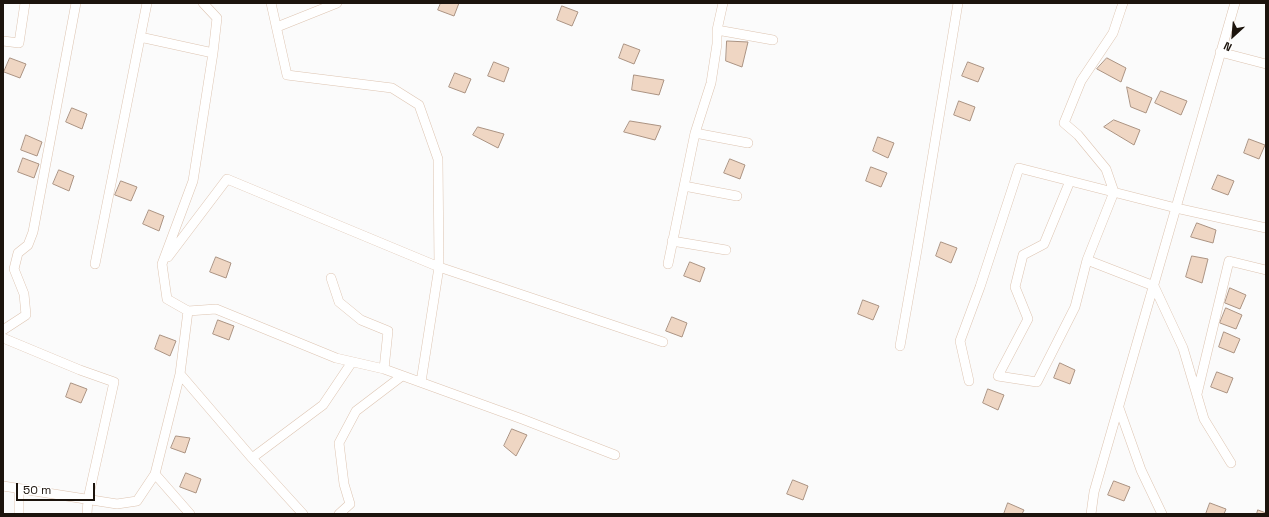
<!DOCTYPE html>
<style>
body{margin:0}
#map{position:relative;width:1269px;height:517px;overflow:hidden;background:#fbfbfb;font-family:"Space Grotesk",sans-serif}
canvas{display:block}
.frame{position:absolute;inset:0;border:4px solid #1c140d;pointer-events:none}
.north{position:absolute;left:1213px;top:16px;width:40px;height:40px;-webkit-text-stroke:3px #fff;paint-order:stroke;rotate:206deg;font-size:11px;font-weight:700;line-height:16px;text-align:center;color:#1c140d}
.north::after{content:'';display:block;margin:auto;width:14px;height:18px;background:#1c140d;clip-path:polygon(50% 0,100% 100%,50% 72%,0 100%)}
.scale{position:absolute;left:16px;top:483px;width:79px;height:18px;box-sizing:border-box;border:2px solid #1c140d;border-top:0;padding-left:5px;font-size:12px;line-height:14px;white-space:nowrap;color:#1c140d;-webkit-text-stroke:3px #fff;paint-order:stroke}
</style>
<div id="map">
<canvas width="1269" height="517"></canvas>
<div class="frame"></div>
<div class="north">N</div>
<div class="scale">50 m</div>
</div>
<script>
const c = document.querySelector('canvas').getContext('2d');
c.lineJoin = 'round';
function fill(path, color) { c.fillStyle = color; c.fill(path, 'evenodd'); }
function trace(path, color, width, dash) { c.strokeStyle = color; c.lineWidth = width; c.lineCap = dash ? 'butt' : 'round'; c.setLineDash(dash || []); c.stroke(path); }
const building = new Path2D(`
 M441,3h18l-5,13 -16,-6z
 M562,6l16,6 -6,14 -15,-6z
 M727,41l21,1 -6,25 -16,-6z
 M624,44l16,6 -6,14 -15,-6z
 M10,58l16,6 -6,14 -16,-6z
 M1107,58l19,10 -5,14 -24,-13z
 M494,62l15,6 -5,14 -16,-6z
 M968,62l16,6 -6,14 -16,-6z
 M455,73l16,6 -6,14 -16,-6z
 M634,75l30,5 -5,15 -27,-5z
 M1127,87l25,11 -6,15 -15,-6z
 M1161,91l26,10 -6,14 -26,-12z
 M959,101l16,6 -5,14 -16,-6z
 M72,108l15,6 -5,15 -16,-7z
 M1114,120l26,10 -6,15 -30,-18z
 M630,121l31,5 -6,14 -31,-8z
 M478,127l26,7 -6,14 -25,-13z
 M26,135l16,7 -5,14 -16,-6z
 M878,137l16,6 -6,15 -15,-7z
 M1249,139l16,6 -6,14 -15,-6z
 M23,158l16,6 -5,14 -16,-6z
 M730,159l15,6 -5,14 -16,-6z
 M871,167l16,6 -6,14 -15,-6z
 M59,170l15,6 -5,15 -16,-7z
 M1218,175l16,6 -6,14 -16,-6z
 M121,181l16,6 -6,14 -16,-6z
 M149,210l15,6 -5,15 -16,-7z
 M1197,223l19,7 -3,13 -22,-6z
 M941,242l16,6 -6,15 -15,-7z
 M1192,256l16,3 -6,24 -16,-6z
 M216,257l15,6 -5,15 -16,-6z
 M690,262l15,6 -5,14 -16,-6z
 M1230,288l16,7 -6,14 -15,-6z
 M863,300l16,6 -6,14 -15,-6z
 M1226,308l16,7 -6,14 -16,-6z
 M672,317l15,6 -5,14 -16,-6z
 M218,320l16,6 -5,14 -16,-6z
 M1224,332l16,7 -6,14 -15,-6z
 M160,335l16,6 -6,15 -15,-7z
 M1060,363l15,7 -5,14 -16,-6z
 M1217,372l16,6 -6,15 -16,-6z
 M71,383l16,6 -6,14 -15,-6z
 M988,389l16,6 -6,15 -15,-7z
 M512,429l15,6 -11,21 -12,-10z
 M176,436l14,2 -5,15 -14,-5z
 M186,473l15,6 -5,14 -16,-6z
 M793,480l15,6 -5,14 -16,-6z
 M1114,481l16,6 -6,14 -16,-6z
 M1008,503l16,7 -2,4h-18z
 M1210,503l16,6 -2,5h-18z
 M1258,510l8,3v1h-9z`);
fill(building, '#efd6c3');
trace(building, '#ab9382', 1);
const minor = new Path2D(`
 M271,3l16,72 105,13 27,17 19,54 1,108 -18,115
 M277,27l60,-24
 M717,30l56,10
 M140,37l73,16 4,-35 -14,-15
 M3,41l16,2 6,-40
 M1220,52l46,12
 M695,133l53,10
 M1070,181l-26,63 -21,11 -8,32 13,32 -30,57 39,6 38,-75 12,-47 67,26 29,62 21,71 27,44
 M684,186l53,10
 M672,241l54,9
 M168,257l59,-78 212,88 224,75
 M1087,260l27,-68 -8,-23 -28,-34 -14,-12 17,-42 32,-48 10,-30
 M95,264l52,-261
 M668,264l27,-131 16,-50 6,-39v-14l6,-27
 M331,278l8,24 22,18 27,11 -4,38
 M188,311l28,-2 120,49 48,11 138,50 93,36
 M3,330l23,-15 -2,-21 -10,-25 4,-16 10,-8 5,-13 43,-229
 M3,338l77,32 34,12 -26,117 -1,15
 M900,346l17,-96 41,-247
 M180,374l72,84 51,56
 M969,381l-9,-40 20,-54 39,-119 157,40 90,20
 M1197,394l32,-133 37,9
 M1119,408l22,62 21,44
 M252,458l71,-53 29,-43
 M155,474l35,40
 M3,486l114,18 20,-3 18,-27 25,-100 8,-63 -21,-12 -5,-35 31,-83 20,-128
 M19,514v-25
 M339,514l11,-10 -6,-20 -5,-41 17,-32 46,-35
 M1091,514l3,-22 141,-489`);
trace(minor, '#ddc4b1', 10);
trace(minor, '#fff', 9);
</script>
